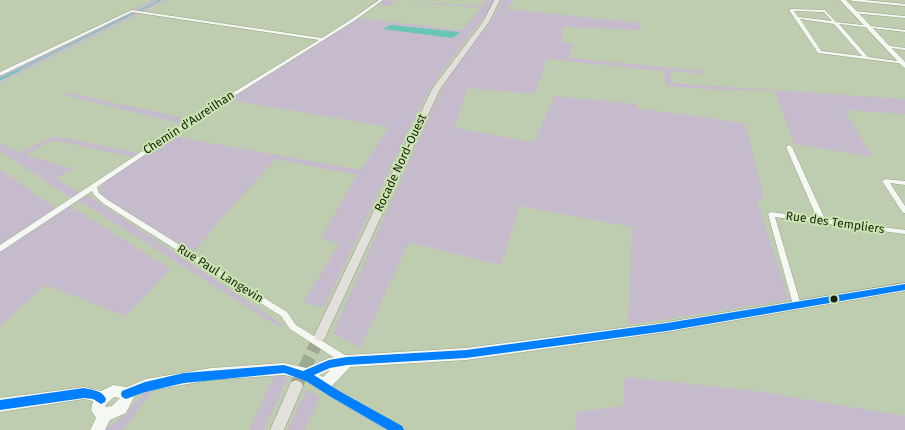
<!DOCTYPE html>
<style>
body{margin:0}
canvas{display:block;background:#beccaf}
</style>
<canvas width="905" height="430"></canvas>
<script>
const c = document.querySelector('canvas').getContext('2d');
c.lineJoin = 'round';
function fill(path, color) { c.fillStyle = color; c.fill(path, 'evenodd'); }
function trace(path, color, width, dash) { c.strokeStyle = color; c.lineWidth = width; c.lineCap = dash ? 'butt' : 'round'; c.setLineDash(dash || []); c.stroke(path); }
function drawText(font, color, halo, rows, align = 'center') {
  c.font = font + ' "Fira Sans",sans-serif'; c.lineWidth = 4; c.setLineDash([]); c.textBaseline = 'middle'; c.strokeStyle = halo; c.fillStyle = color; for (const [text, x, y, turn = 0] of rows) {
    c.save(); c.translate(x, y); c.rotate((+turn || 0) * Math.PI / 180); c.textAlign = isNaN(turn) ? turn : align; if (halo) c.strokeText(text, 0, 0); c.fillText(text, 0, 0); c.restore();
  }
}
fill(new Path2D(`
 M153,0h13l-166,83v-7z
 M382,0l101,6 2,-6h8l-3,9 -50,65 -16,24 -100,209 -21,-4 36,-59 -18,-6 36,-63 -81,-16 -51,55 -32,39 -93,-59 -2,-4 9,-10 65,-44 189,34 28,-43 -160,-27 130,-82 101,12 4,-2 17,-20 -84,-7 -6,5 -15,-2zM391,25l67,7 1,2 -7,4 -68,-9z
 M501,0h13l-7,9 134,14 -1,7 -78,-3v15l11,1 -3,15 134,13 1,3 -34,-3v12l234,16v15l-61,-4 29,47 -79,-13 -19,-53 -68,-2 -41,-3 -3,-15 -116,-12 -12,35 -68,-6 -12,40 79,14 21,-46 82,8v4l108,15 19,76 -7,1 32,100 -161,25 4,-98 -112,-21 -19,59 -92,-23 -49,106 -27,-15 99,-224 16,-30 51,-71z
 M69,93l121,26 -8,5 -117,-29z
 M53,137h7l77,16 -4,4 -80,-17 -27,15 47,14 -17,9 23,15 -8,5 -71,-47v-8l19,9z
 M0,169l59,42 10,-6 102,64 -45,47 -80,-31 -46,41z
 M84,195l5,1 193,128 -3,3 -204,-129z
 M274,375l14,2 -24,53h-15z
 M625,377l131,14 149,25v14h-330l2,-18 46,-6z
 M150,388h5l-32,42h-19l18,-13 14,-16z
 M307,390l13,7 -15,33h-18z`), '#c6bacd');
fill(new Path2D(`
 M391,25l68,7v2l-7,4 -69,-9z`), '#68c5b7');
trace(new Path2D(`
 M141,10l19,-10
 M16,71l118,-58`), '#68c5b7', 1);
trace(new Path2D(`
 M0,79l19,-9`), '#68c5b7', 2);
trace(new Path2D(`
 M296,386l24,-50`), '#9daa8f', 13, [13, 6]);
const minor = new Path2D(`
 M379,0h4l-29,21 -147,92 -110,74 2,6 9,7 179,112 9,13 54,33 2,3 -2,3 -3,1 -3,-1 -54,-35 -9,-13 -177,-112 -10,-9 -2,-4 -92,61v-7l203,-134 116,-71 -187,-28 -130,63h-2v-3l132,-62 190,28 30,-19z
 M850,0h14l41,4v2l-53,-5z
 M791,9l34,1 11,12 69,8v2l-66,-8 29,33 37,5v2l-87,-11 -29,-43zM794,11l30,1 8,9 -34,-4zM800,19l34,5 28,32 -41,-5z
 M853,11l52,5v2l-53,-5 -1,-1z
 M884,45l21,3v2l-21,-3z
 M789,145l3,2 33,72 80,11v4l-130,-17 26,88 -1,2 -3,1 -3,-1 -1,-2 -25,-91 3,-2 46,6 -31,-71z
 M885,179l20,2v4l-15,-2 15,23v7h-2l-21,-32z
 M324,381l3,1 16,13 59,32 1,3h-15l-51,-29 -16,-13 -2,-3 2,-3z`);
const secondary = new Path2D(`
 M840,0h6l59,62v6l-2,-1z
 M905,283v8l-238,41 -201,28 -116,7 -21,22 -5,2 -21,-12 -19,-4 -73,5 -64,11 -13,6 -8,16 -16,7 -5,10h-15l6,-12 -5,-8 2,-9 -9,-2 -84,13v-14l84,-11 17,4 12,-6 14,2 19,-8 65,-11 73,-5 22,5 23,-10 18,-3 119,-7 201,-26zM330,370l-7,7 -4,-2zM114,397l6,1 -8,8 -7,1 2,-4z`);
const primary = new Path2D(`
 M494,0h6l-11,22 -49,67 -116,251 -4,1 -4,-1 -2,-4 118,-247 51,-67z
 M296,380l5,2 2,4 -19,44h-14l21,-48z`);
trace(minor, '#96a18a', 1);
trace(secondary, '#96a18a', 1);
trace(primary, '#959285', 1);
fill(minor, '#f5f7f3');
fill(secondary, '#f5f7f3');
fill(primary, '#e3dfdb');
fill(new Path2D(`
 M905,284v6l-238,41 -201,27 -119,7 -17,3 -16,7 25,16 63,35 2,4h-16l-57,-33 -25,-16 -22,-8 -100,10 -39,9 -19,7 -4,-2 -1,-3 1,-3 23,-9 39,-9 100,-8 19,6 26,-11 18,-3 119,-7 201,-27z
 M84,388c8,2 18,2 22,11l-1,3 -4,2 -8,-5 -9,-1 -84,12v-10z`), '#0080ff');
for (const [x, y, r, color] of [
 [834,299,4.5,"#18220e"]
]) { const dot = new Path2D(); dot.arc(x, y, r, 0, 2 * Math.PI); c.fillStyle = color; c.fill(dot); trace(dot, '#cbe5b0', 2); }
drawText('12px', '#18220e', '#cbe5b0', [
 ["Chemin d'Aureilhan",189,123,-33],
 ["Rocade Nord-Ouest",401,163,-65],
 ["Rue des Templiers",835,223,8],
 ["Rue Paul Langevin",220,274,32]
]);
</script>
